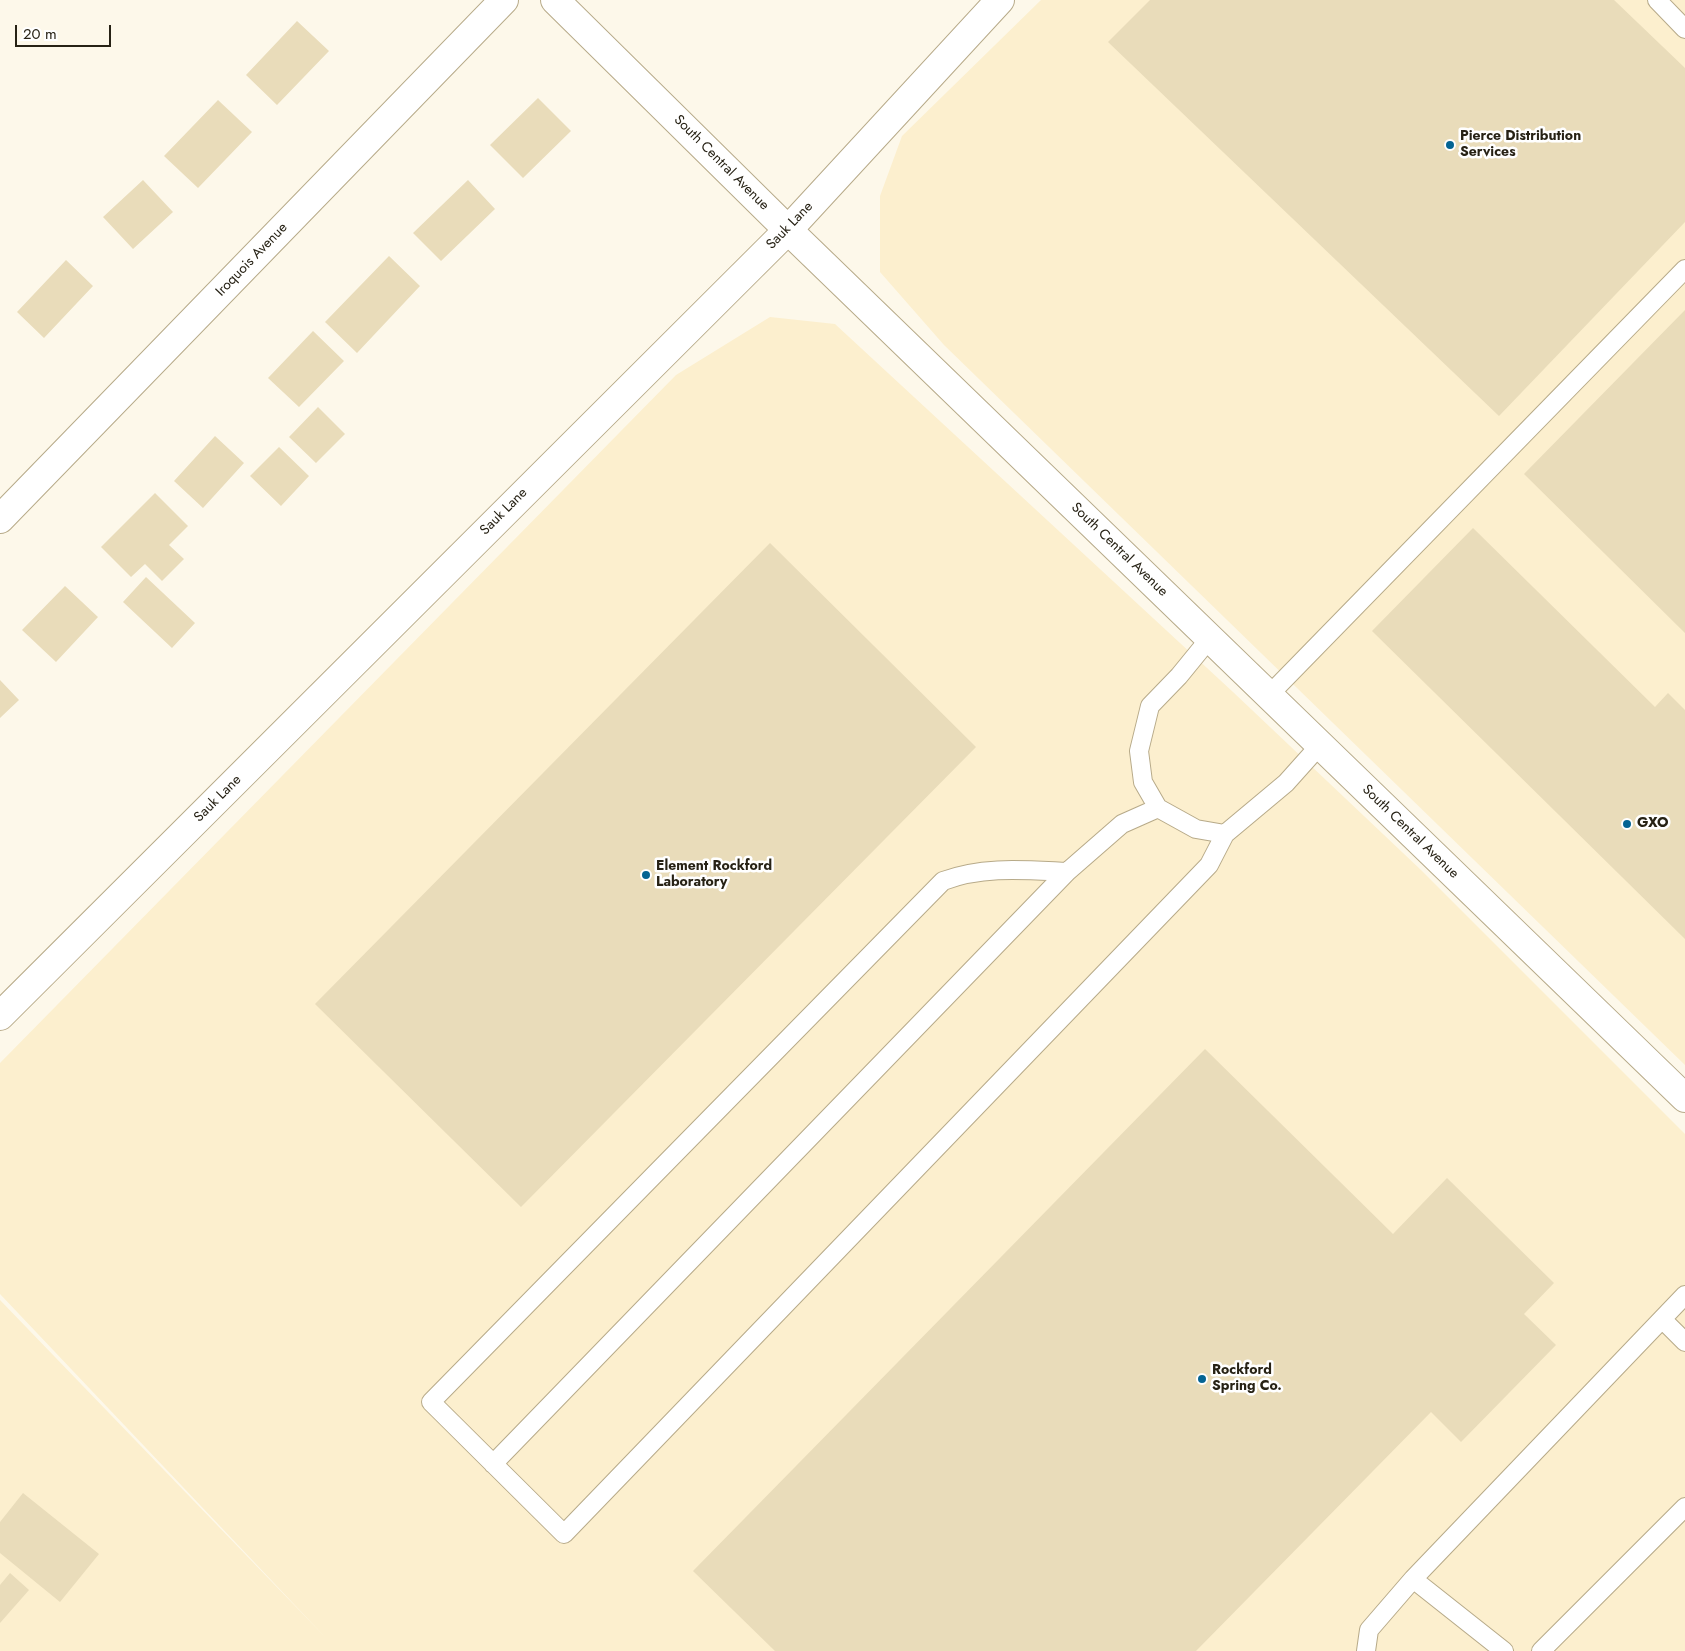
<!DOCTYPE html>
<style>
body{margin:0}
#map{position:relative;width:1685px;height:1651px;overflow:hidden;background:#fdf8ea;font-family:Jost,sans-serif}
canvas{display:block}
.scale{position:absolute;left:15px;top:25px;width:96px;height:22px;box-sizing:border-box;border:2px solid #272215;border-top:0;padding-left:6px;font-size:15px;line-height:18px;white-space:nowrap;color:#272215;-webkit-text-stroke:4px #fff;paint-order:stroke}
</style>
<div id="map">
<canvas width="1685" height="1651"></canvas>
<div class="scale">20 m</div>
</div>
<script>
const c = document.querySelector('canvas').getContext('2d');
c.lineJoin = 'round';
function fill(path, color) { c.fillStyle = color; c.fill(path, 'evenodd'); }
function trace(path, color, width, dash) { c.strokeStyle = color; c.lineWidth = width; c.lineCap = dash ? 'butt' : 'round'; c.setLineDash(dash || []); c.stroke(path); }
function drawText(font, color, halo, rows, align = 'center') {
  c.font = font + ' Jost,sans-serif'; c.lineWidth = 5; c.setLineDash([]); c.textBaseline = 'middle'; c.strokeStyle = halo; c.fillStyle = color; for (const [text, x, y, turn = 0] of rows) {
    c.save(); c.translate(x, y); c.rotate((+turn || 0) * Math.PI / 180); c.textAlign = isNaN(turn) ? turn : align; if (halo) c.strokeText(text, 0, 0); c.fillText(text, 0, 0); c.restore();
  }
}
fill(new Path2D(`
 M1041,0h644v1065l-741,-720 -64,-73v-76l22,-60z
 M770,317l65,7 398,368 188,178 264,264v517h-1685v-351l327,339 -327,-345v-231l676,-688z`), '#fcefce');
fill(new Path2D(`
 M1150,0h464l71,68v154l-186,194 -391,-374z
 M297,21l32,30 -52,54 -31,-30z
 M538,98l33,33 -48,47 -33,-33z
 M218,100l34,32 -54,56 -34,-32z
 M143,180l30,32 -40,37 -30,-32z
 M468,180l27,29 -54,52 -28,-28z
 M389,256l31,30 -63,67 -32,-31z
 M66,260l27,26 -49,52 -27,-26z
 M1685,310v323l-161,-159z
 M313,331l31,30 -45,46 -31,-29z
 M318,407l27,27 -29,29 -27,-26z
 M215,436l29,27 -41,45 -29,-27z
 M279,447l30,29 -28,30 -31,-30z
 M155,493l33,33 -19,19 15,14 -22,22 -17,-17 -14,13 -30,-30z
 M1473,528l182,179 13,-14 17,17v229l-313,-308z
 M770,543l206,204 -455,460 -206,-203z
 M146,577l49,46 -23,25 -49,-46z
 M65,586l33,31 -42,45 -34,-32z
 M0,680l19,20 -19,18z
 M1205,1049l188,185 54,-56 107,105 -30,31 32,31 -95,97 -30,-30 -235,239h-421l-82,-80z
 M23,1493l76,61 -39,48 -60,-49v-31z
 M10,1573l19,17 -29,33v-38z`), '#e9dcba');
const service = new Path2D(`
 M1657,0l28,29
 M1210,638l-31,38 -29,30 -11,45 4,31 15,26 38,21 29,5 61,-51 34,-38
 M1269,695l416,-426
 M1158,808l-36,16 -55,48c-43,-2 -84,-6 -124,9l-512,521 133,132 645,-669 16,-31
 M1662,1319l23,23
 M493,1464l574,-592
 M1413,1579l91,72
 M1366,1651l3,-21 44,-51 272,-284
 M1541,1651l144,-144`);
const minor = new Path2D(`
 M555,0l233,230 897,868
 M0,519l504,-519`);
const tertiary = new Path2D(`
 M0,1016l788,-786 212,-230`);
trace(service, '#b7aa89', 20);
trace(minor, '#b7aa89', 30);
trace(tertiary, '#b7aa89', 30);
trace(service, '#fff', 18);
trace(minor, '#fff', 28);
trace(tertiary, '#fff', 28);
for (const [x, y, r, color] of [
 [1450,145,5,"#046493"],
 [1627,824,5,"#046493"],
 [646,875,5,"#046493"],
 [1202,1379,5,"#046493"]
]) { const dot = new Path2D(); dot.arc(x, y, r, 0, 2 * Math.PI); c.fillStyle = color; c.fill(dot); trace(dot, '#fff', 2); }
drawText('bold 14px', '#272215', '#fff', [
 ["Pierce Distribution",1460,137],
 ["Services",1460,153],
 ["GXO",1637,824],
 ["Element Rockford",656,867],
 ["Laboratory",656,883],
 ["Rockford",1212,1371],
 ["Spring Co.",1212,1387]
], 'left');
drawText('14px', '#272215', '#fff', [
 ["South Central Avenue",721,163,45],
 ["Sauk Lane",790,226,-46],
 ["Iroquois Avenue",252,260,-46],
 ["Sauk Lane",504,512,-45],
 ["South Central Avenue",1119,550,44],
 ["Sauk Lane",218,799,-45],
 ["South Central Avenue",1410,832,44]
]);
</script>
